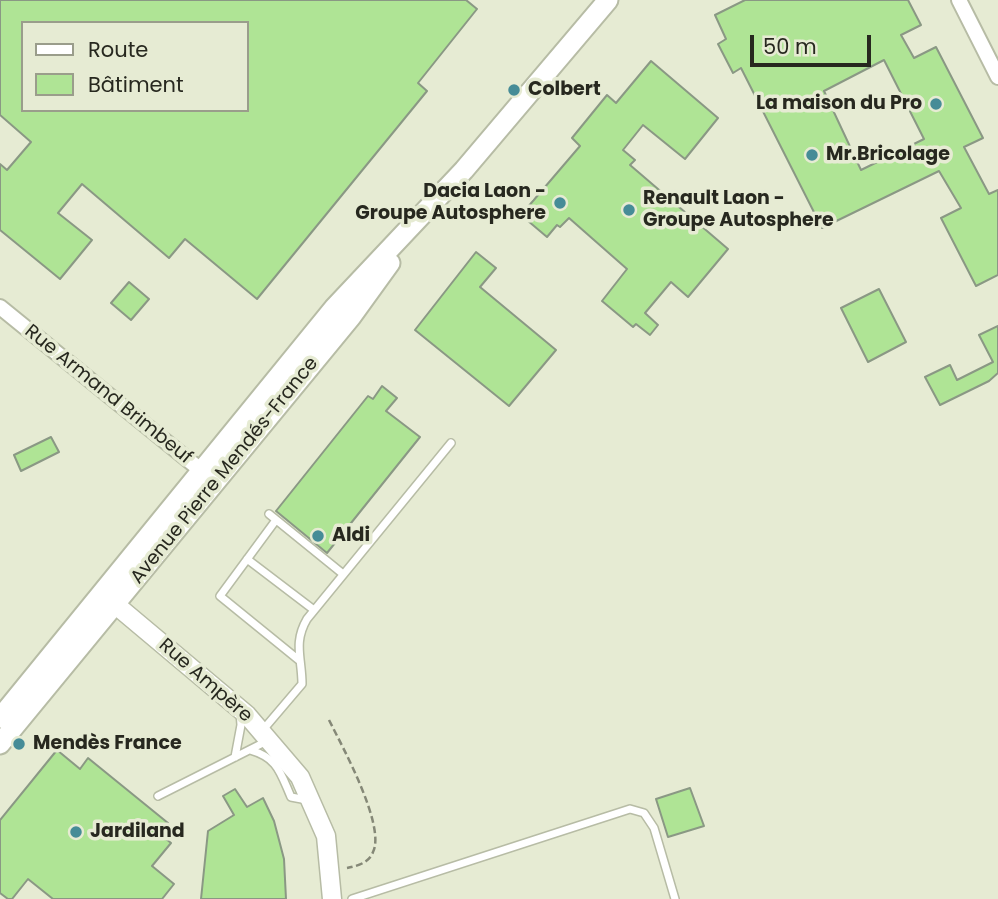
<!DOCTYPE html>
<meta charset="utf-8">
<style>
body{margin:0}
#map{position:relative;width:998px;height:899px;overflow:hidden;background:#e6ebd3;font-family:Poppins,sans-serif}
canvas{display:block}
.legend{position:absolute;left:21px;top:21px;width:228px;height:91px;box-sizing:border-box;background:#e6ebd3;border:2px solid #9a9d8b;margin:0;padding:9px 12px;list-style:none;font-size:21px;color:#27281f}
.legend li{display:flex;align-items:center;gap:14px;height:35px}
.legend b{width:35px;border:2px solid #9a9d8b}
.scale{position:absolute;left:750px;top:35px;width:121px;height:32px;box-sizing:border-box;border:4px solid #27281f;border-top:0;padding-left:9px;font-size:21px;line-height:24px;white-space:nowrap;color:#27281f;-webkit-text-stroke:5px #e6ebd3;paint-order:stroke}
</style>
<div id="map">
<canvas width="998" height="899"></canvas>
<ul class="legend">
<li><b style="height:9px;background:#fff"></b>Route</li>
<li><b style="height:19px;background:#afe495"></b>Bâtiment</li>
</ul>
<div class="scale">50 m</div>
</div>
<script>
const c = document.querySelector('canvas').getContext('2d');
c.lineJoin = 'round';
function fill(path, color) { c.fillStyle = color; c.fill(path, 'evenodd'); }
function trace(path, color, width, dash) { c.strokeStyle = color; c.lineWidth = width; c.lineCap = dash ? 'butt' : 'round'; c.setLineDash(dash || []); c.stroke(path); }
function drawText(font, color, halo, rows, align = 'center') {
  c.font = font + ' Poppins,sans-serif'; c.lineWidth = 7; c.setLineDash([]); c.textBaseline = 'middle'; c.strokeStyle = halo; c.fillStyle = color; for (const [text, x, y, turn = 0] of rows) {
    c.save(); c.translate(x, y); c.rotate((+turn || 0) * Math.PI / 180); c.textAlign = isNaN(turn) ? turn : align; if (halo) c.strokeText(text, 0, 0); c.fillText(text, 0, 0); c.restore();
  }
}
const building = new Path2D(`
 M0,0h466l11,9 -59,74 9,8 -170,208 -72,-60 -16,19 -87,-74 -24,29 34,27 -32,39 -60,-49v-66l7,6 24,-28 -31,-27zM23,23h224v87h-224z
 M745,0h163l13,25 -20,10 13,23 22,-11 47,91 -19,9 25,47 9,-4v85l-22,11 -35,-68 20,-10 -22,-37 -117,57 -81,-160 -8,5 -15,-29 8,-5 -11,-24zM884,60l40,79 -63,31 -37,-79z
 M651,61l67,57 -33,41 -42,-34 -20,25 12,10 -5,5 98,84 -40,48 -17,-15 -26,31 13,12 -8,10 -14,-11 -3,3 -31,-26 25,-32 -58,-51 -9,9 -3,-2 -10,12 -26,-22 59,-69 -8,-8 35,-43 9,8z
 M476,252l20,16 -16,19 76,63 -47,56 -94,-76z
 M129,282l20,17 -18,21 -20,-17z
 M879,289l27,53 -38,20 -27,-54z
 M998,326v47l-9,8 -49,24 -15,-28 25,-12 7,15 36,-18 -14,-27z
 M382,386l15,12 -11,13 34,26 -93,116 -51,-42 92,-115 5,3z
 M51,437l8,15 -38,19 -7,-16z
 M57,750l23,19 8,-11 80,65 -8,11 11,9 -19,23 22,18 -12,15h-109l-25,-20 -16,20h-4l-8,-6v-73z
 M690,788l14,38 -36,11 -12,-38z
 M235,789l12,18 16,-9 11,23 10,38 2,40h-85l7,-68 26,-16 -11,-19z`);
fill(building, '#afe495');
trace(building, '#8a9884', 2);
const service = new Path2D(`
 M269,514l74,60
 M276,520l-56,76 80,65
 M247,559l67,51
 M262,731l40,-47c0,-26 -9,-41 5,-65l144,-176
 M250,750c28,8 30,22 41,47l16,3
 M235,757l6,-32 -1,-13
 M158,796l109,-55
 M352,899l278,-90 14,4 10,15 21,71`);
const minor = new Path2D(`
 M959,0l39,77
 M0,307l208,169`);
const tertiary = new Path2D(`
 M104,595l143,120 53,62 26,59 6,63`);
const secondary = new Path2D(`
 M0,718l334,-410 130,-138 144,-170
 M0,744l351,-427 39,-54`);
trace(service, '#b7bca5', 10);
trace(minor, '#b7bca5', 18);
trace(tertiary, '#b7bca5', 21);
trace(secondary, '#b7bca5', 23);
trace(new Path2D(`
 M329,720c13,26 57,106 44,132 -4,11 -16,14 -26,16`), '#858877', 2.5, [7, 3.5]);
trace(service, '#fff', 7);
trace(minor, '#fff', 14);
trace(tertiary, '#fff', 18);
trace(secondary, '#fff', 19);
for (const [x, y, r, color] of [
 [514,90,7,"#468c97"],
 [936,104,7,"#468c97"],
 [812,155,7,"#468c97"],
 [560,203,7,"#468c97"],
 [629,210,7,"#468c97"],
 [318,536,7,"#468c97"],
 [19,744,7,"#468c97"],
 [76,832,7,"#468c97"]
]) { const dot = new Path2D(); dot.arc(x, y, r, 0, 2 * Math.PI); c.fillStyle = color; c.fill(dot); trace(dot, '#e6ebd3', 2.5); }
drawText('bold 19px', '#27281f', '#e6ebd3', [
 ["Colbert",528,90],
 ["La maison du Pro",922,104,"right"],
 ["Mr.Bricolage",826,155],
 ["Dacia Laon -",546,192,"right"],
 ["Groupe Autosphere",546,214,"right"],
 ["Renault Laon -",643,199],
 ["Groupe Autosphere",643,221],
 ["Aldi",332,536],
 ["Mendès France",33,744],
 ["Jardiland",90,832]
], 'left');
drawText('19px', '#27281f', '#e6ebd3', [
 ["Rue Armand Brimbeuf",108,395,39],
 ["Avenue Pierre Mendés-France",225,471,-51],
 ["Rue Ampère",205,681,41]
]);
</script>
